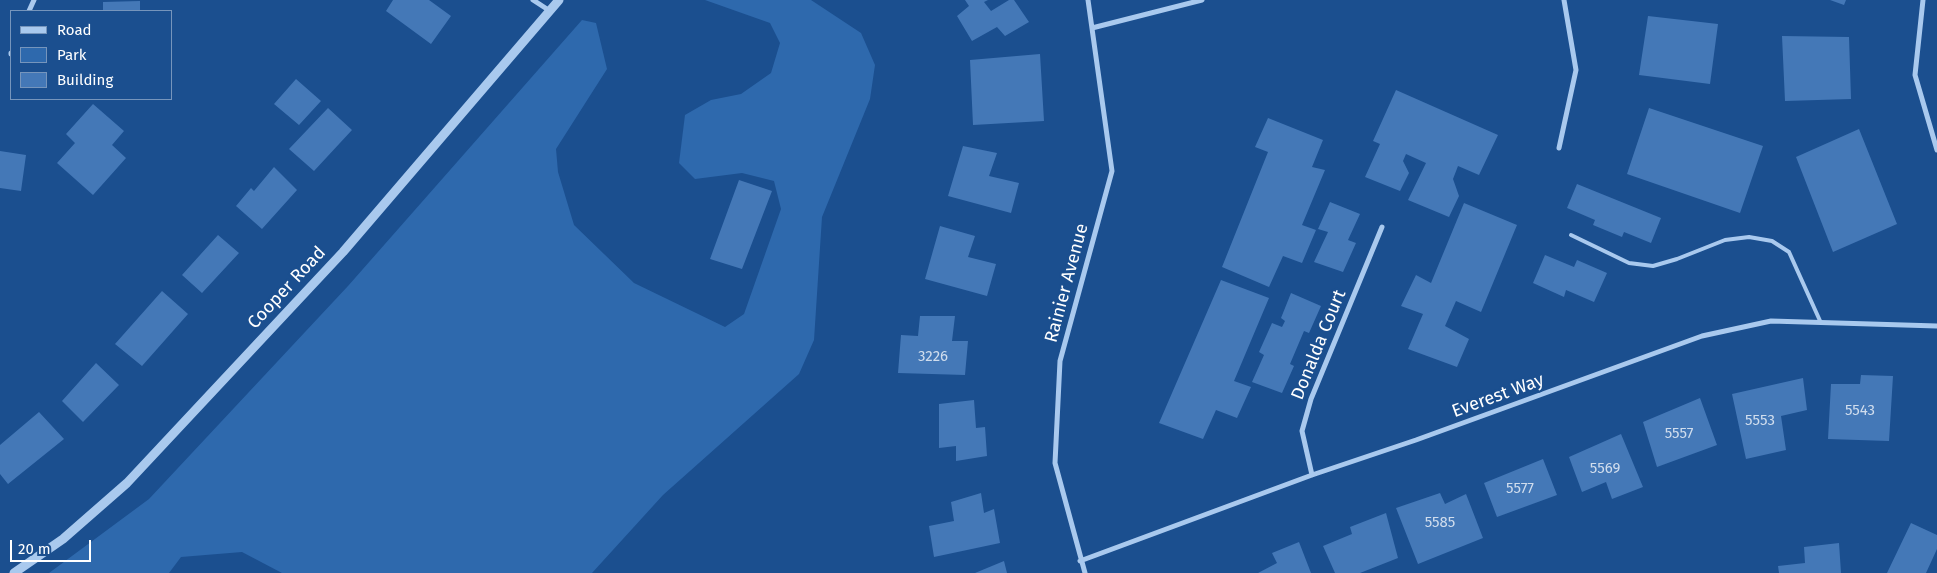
<!DOCTYPE html>
<style>
body{margin:0}
#map{position:relative;width:1937px;height:573px;overflow:hidden;background:#1b4f8f;font-family:"Fira Sans",sans-serif}
canvas{display:block}
.legend{position:absolute;left:10px;top:10px;width:162px;height:90px;box-sizing:border-box;background:#1b4f8f;border:1px solid #7695bc;margin:0;padding:6px 9px;list-style:none;font-size:15px;color:#fff}
.legend li{display:flex;align-items:center;gap:10px;height:25px}
.legend b{width:25px;border:1px solid #7695bc}
.scale{position:absolute;left:10px;top:540px;width:81px;height:22px;box-sizing:border-box;border:2px solid #fff;border-top:0;padding-left:6px;font-size:15px;line-height:18px;white-space:nowrap;color:#fff;-webkit-text-stroke:4px #1b4f8f;paint-order:stroke}
</style>
<div id="map">
<canvas width="1937" height="573"></canvas>
<ul class="legend">
<li><b style="height:6px;background:#a9c9ee"></b>Road</li>
<li><b style="height:14px;background:#2e69ad"></b>Park</li>
<li><b style="height:14px;background:#4478b7"></b>Building</li>
</ul>
<div class="scale">20 m</div>
</div>
<script>
const c = document.querySelector('canvas').getContext('2d');
c.lineJoin = 'round';
function fill(path, color) { c.fillStyle = color; c.fill(path, 'evenodd'); }
function trace(path, color, width, dash) { c.strokeStyle = color; c.lineWidth = width; c.lineCap = dash ? 'butt' : 'round'; c.setLineDash(dash || []); c.stroke(path); }
function drawText(font, color, halo, rows, align = 'center') {
  c.font = font + ' "Fira Sans",sans-serif'; c.lineWidth = 4.5; c.setLineDash([]); c.textBaseline = 'middle'; c.strokeStyle = halo; c.fillStyle = color; for (const [text, x, y, turn = 0] of rows) {
    c.save(); c.translate(x, y); c.rotate((+turn || 0) * Math.PI / 180); c.textAlign = isNaN(turn) ? turn : align; if (halo) c.strokeText(text, 0, 0); c.fillText(text, 0, 0); c.restore();
  }
}
fill(new Path2D(`
 M705,0h106l50,33 14,32 -5,34 -48,118 -8,123 -15,34 -136,121 -71,78h-310l-40,-21 -61,5 -12,16h-120l100,-74 199,-213 234,-266 14,3 11,46 -51,80 2,23 16,53 60,58 91,44 19,-13 37,-105 -7,-28 -32,-8 -47,6 -16,-16 6,-48 26,-15 30,-6 30,-21 9,-30 -10,-20z`), '#2e69ad');
fill(new Path2D(`
 M393,0h36l22,16 -20,28 -45,-33z
 M965,0h23l-4,2 7,9 18,-11h5l15,22 -24,14 -8,-9 -25,14 -15,-25 12,-10z
 M1830,0h16l-2,5z
 M140,1v10h-37v-9z
 M1648,16l70,8 -8,60 -71,-9z
 M1782,36l67,1 2,62 -66,2z
 M1040,54l4,67 -71,4 -3,-65z
 M296,79l25,22 -22,24 -25,-21z
 M1396,90l102,45 -19,40 -21,-9 -5,13 6,17 -10,21 -41,-17 18,-37 -20,-9 -3,7 6,12 -9,18 -35,-14 15,-33 -7,-3z
 M93,104l31,27 -12,14 14,13 -33,37 -36,-32 18,-20 -9,-9z
 M328,108l24,22 -38,41 -25,-22z
 M1649,108l114,38 -23,67 -113,-39z
 M1268,118l55,22 -11,27 13,3 -23,55 14,5 -14,33 -19,-7 -14,31 -47,-20 46,-115 -13,-5z
 M1859,129l38,95 -64,28 -37,-95z
 M963,146l34,7 -8,23 30,7 -8,30 -63,-17z
 M0,151l26,4 -5,36 -21,-3z
 M274,167l23,23 -35,39 -26,-23 15,-18 3,3z
 M739,180l33,11 -30,78 -32,-10z
 M1577,184l84,34 -10,25 -27,-11 -2,5 -29,-12 2,-5 -28,-12z
 M1330,202l30,12 -12,26 8,3 -13,29 -29,-10 14,-30 -10,-3z
 M1464,203l53,22 -36,87 -25,-11 -11,25 24,13 -12,28 -49,-18 15,-35 -22,-8 15,-31 15,8z
 M940,226l35,10 -7,21 28,7 -9,32 -62,-17z
 M218,235l21,18 -37,40 -20,-18z
 M1545,255l29,12 3,-7 30,13 -13,29 -28,-12 -2,7 -31,-14z
 M1221,280l48,18 -35,83 17,6 -14,31 -21,-8 -13,29 -44,-16z
 M162,291l26,23 -46,52 -27,-22z
 M1291,293l30,13 -12,27 -5,-2 -14,33 4,2 -12,27 -30,-11 12,-27 -5,-3 13,-29 10,4 3,-6 -4,-3z
 M920,316h35l-3,25h16l-3,34 -67,-2 3,-38 17,1z
 M96,363l23,22 -36,37 -21,-21z
 M1861,375l32,1 -4,65 -61,-2 3,-55h29z
 M1803,378l4,32 -26,6 5,34 -40,9 -14,-65z
 M1700,398l17,47 -60,22 -14,-45z
 M974,400l2,28 9,-1 2,29 -31,5v-15l-17,2v-44z
 M39,412l25,27 -56,45 -8,-10v-29z
 M1621,434l22,53 -31,12 -6,-17 -24,10 -13,-35z
 M1543,459l14,36 -60,22 -13,-34z
 M981,493l3,20 10,-4 6,34 -66,14 -5,-31 25,-5 -3,-19z
 M1440,493l5,11 21,-10 17,44 -65,26 -22,-56z
 M1386,513l12,45 -38,15h-25l-12,-27 29,-12 -2,-7z
 M1911,523l26,12v14l-11,24h-39z
 M1299,542l12,31h-53l19,-10 -5,-10z
 M1839,543l2,30h-62l-1,-7 27,-3 -1,-16z
 M1004,561l3,12h-32z`), '#4478b7');
trace(new Path2D(`
 M1571,235l58,28 24,3 24,-7 48,-19 24,-3 23,4 17,11 32,71`), '#a9c9ee', 4);
trace(new Path2D(`
 M533,0l17,11
 M1923,0l-8,75 22,75
 M29,11l5,-11
 M1092,28l110,-28
 M11,54v-1
 M1559,148l17,-78 -12,-70
 M1312,475l-10,-44 9,-32 71,-172
 M1080,561l232,-86 104,-35 286,-104 69,-15 166,5
 M1085,573l-30,-110 5,-102 52,-190 -24,-171`), '#a9c9ee', 5);
trace(new Path2D(`
 M14,573l49,-34 64,-56 216,-231 216,-252`), '#a9c9ee', 9);
drawText('15px', '#d0dded', null, [
 ["3226",933,357],
 ["5543",1860,411],
 ["5553",1760,421],
 ["5557",1679,434],
 ["5569",1605,469],
 ["5577",1520,489],
 ["5585",1440,523]
]);
drawText('18px', '#fff', '#1b4f8f', [
 ["Rainier Avenue",1067,283,-75],
 ["Cooper Road",287,288,-47],
 ["Donalda Court",1319,345,-68],
 ["Everest Way",1498,396,-20]
]);
</script>
